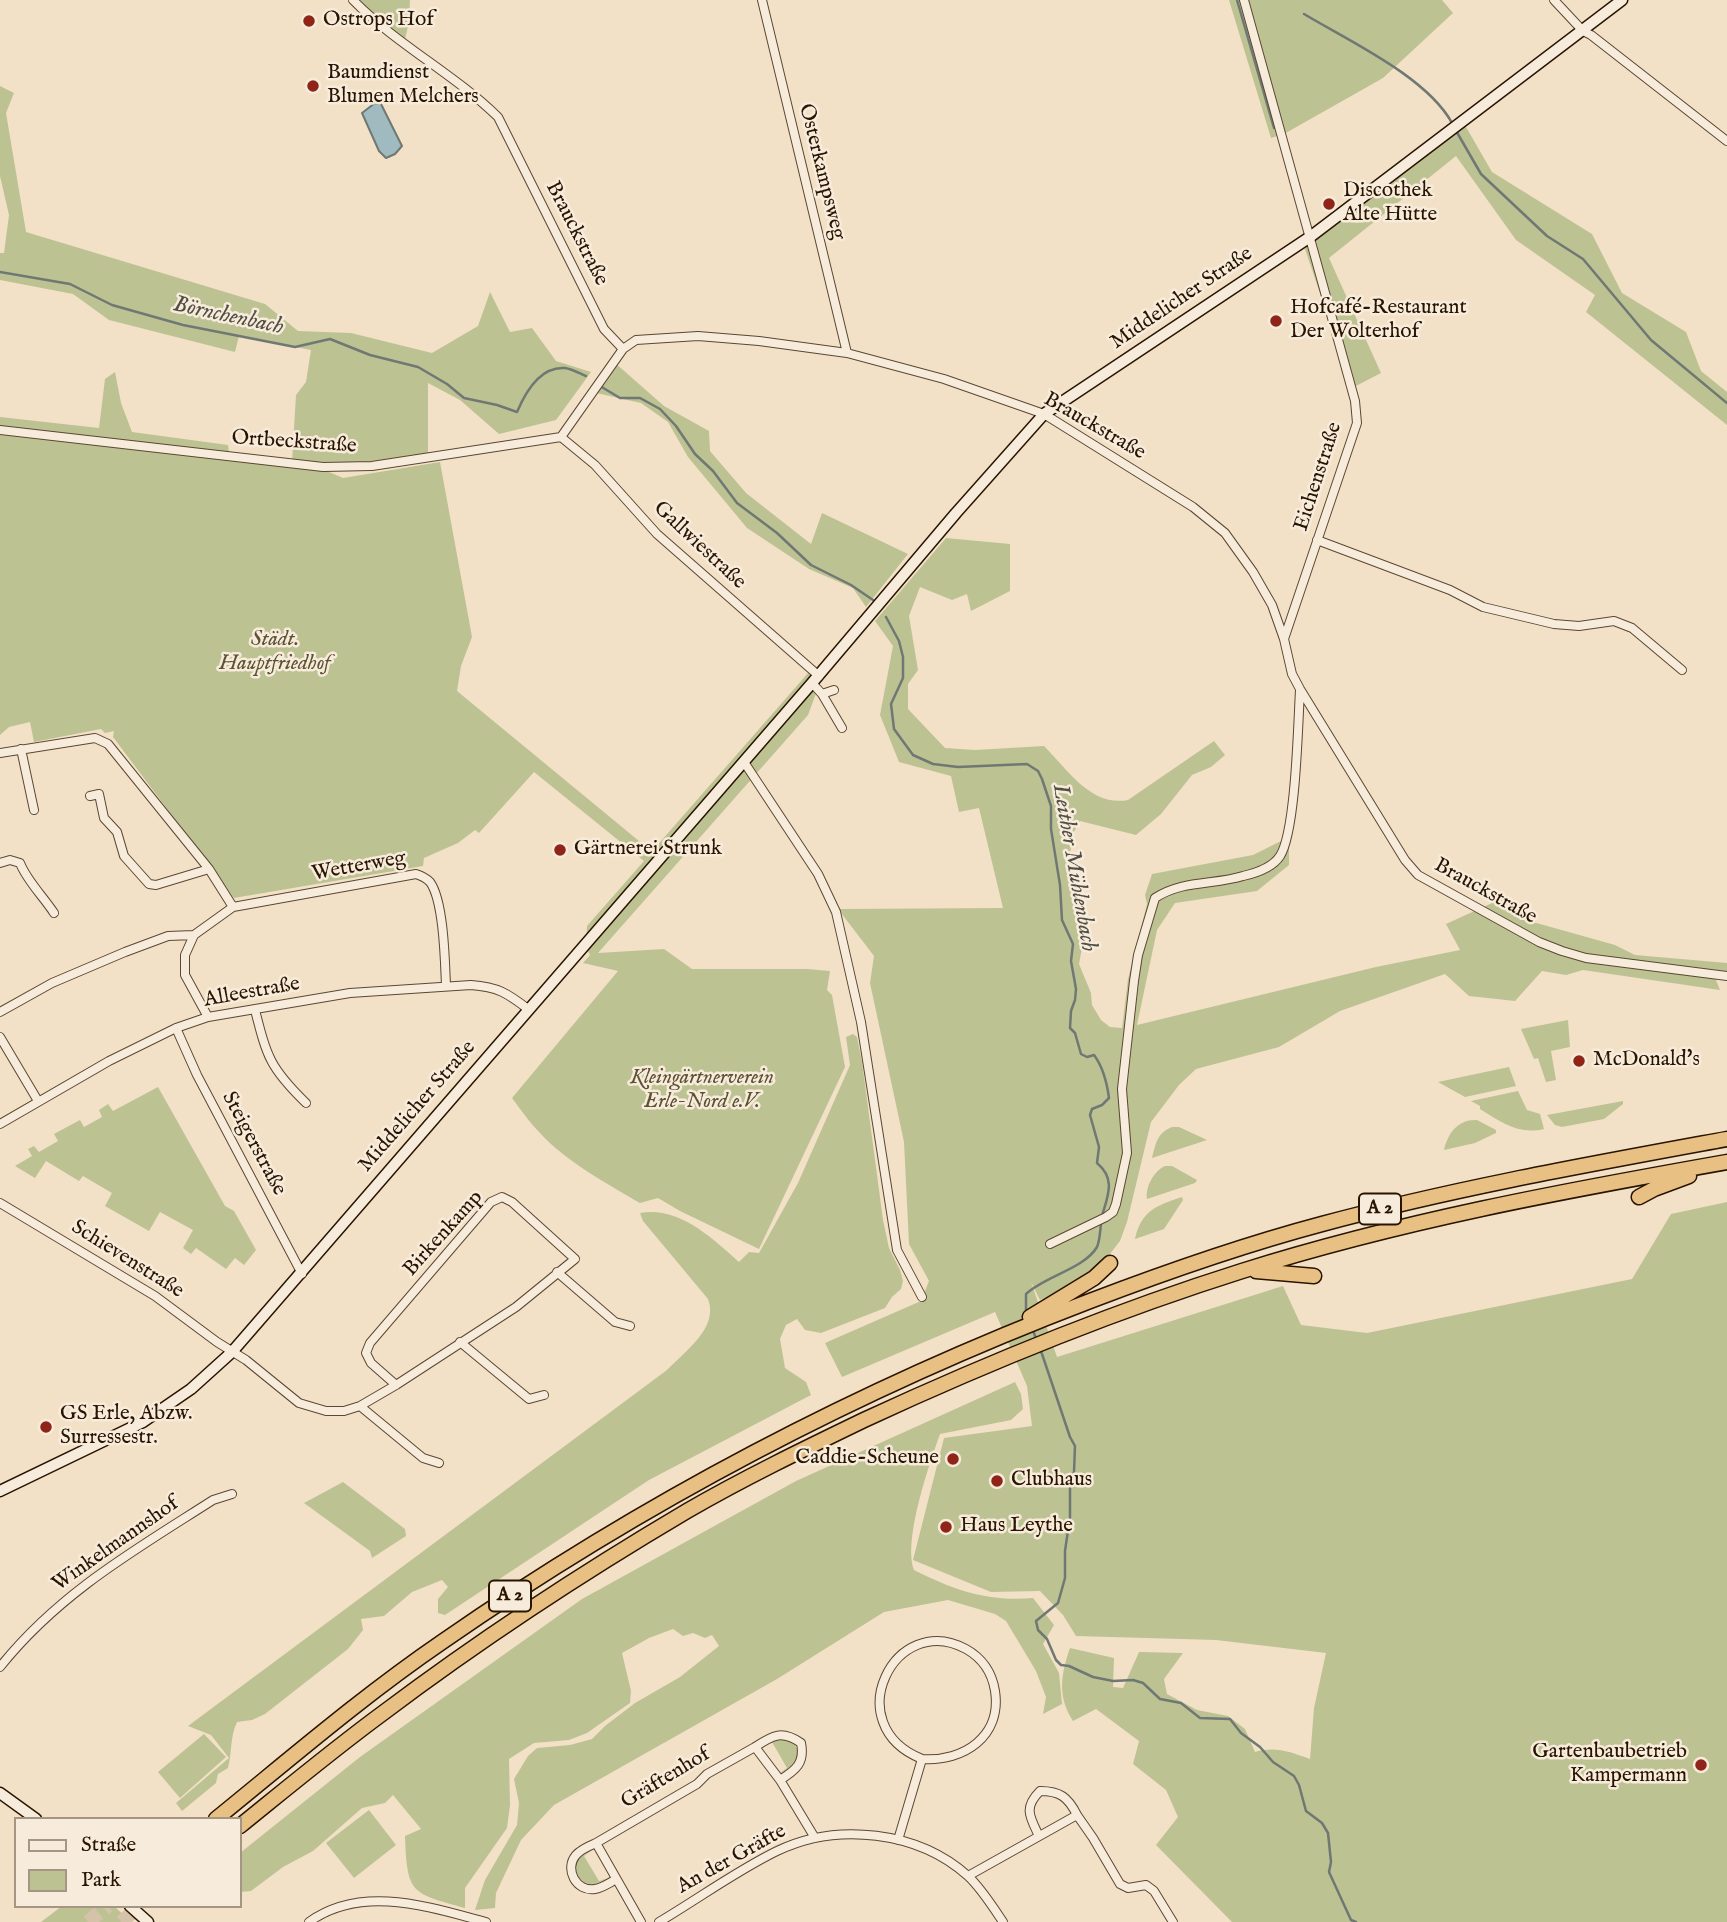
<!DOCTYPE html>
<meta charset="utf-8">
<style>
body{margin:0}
#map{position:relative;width:1727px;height:1922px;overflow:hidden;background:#f2e1c7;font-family:"IM FELL English",serif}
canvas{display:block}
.legend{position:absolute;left:14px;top:1817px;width:228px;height:91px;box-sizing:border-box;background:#f7ecdb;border:2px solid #a59683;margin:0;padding:9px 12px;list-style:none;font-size:21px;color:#291400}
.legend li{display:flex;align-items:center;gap:14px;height:35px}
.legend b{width:35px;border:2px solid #a59683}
</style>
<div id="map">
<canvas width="1727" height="1922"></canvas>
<ul class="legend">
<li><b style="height:9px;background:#f7ecdb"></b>Straße</li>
<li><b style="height:19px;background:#bdc293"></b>Park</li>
</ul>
</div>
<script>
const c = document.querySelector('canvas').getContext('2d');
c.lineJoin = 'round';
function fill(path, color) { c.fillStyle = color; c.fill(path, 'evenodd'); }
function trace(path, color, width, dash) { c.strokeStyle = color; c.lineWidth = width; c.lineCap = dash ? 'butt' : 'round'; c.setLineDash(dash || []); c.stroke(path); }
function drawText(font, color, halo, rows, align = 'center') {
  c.font = font + ' "IM FELL English",serif'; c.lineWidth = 5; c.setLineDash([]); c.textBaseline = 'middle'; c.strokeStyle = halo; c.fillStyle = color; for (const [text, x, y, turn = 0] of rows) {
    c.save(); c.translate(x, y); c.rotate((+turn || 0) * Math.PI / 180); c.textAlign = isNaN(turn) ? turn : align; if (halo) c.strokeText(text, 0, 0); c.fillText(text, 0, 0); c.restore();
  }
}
fill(new Path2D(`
 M353,0h57l-1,22 -5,22z
 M1229,0h213l11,13 -70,65 -99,56 -13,4z
 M0,86l14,7 -8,20 20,119 239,72 33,27 53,2 81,20 46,-27 12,-34 20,40 22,-4 24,33 35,11 -35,48 -57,14 -39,-34 -32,-17v75l-56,8 -80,-4 4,-67 10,-13 5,-32 -72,-14 -4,16 -126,-32 -36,-26 -73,-14v-27h4l5,-38 -9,-39z
 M1462,120l30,52 100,62 30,59 64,39 15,39 26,21v33l-141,-113 9,-17 -79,-55 -60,-84 -127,102 52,115 -29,15 -48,-142z
 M614,362l50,44 45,25 1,20 36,42 65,51 11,-31 86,41 -42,53 -13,-19 -44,-19 -62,-41 -59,-71 -20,-35 -27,-19 -49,-11z
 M115,372l6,31 11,29 96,13 2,14 92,10 21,9 97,-16 32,175 -11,29 -4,25 182,150 15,8 155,-177 9,16 -10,27 -210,238 66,-4 28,20h115l23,2 -3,19 5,5 13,72 -86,182 -79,-38 -22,-13 -18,5c-32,-19 -75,-42 -100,-70 -10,-10 -19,-23 -28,-35l106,-127 -35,-8 7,-8 -4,-8 1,-21 57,-65 -110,-89 -55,61 -4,-3 -17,13 -34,15 -1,8 -189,32 -121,-161 1,-6 -9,2 -4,-4 -67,13 -4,-20 -21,5 -9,8v-318l99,11 6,-49z
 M946,538l64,6v47l-39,20 -4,-17 -15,6 -32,-13 -11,29 9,54 -10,14v25l37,39 30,2 69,-4c24,24 47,61 84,54l86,-59 11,14 -14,12 -19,8 -31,39 -25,21 -56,-14 -9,16 -1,36 15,59 -6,32 12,29 1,12 9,15 9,7 12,1 6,-49 19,-75 -2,-9 7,-21 101,-19 36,-18v28l-32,26 -82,12 -18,27 -20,95 239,-58 84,-17 -14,-26 55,-25 32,23 82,23 20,10 92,8v13l-13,-1 6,15 -137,-20 -17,5 -24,-4 -27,30 -46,-5 -24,-22 -105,37 -61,36 -83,22 -17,16 -28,37 -24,100 -7,19 -24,31 -33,19 -23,9 -9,-18 26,75 226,-71 18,39 66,8 265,-54 39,-65 56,-12v720h-495l-76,-77 22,-28 -12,-27 -33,-26 6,-23 -43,-32 -23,12c-16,-25 -12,-47 -3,-73l44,10 -1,29 10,1 16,-36 44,1 -19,26 3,15 30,16 31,6 17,13 10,23c21,-6 35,0 55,7l4,-51 12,-55 -110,-13 -140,-4 -13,-21 -23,-24 -49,1 -78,-32 31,-122 88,-12 -5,-40 -32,-74 -153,65 -17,-34 96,-42 8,-20 -20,-37 -5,-102 -34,-159 4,-27 -36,-47 165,-1 -24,-100 -20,4 -8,-36 -52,-14 -19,-47 13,-69 -18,-25z
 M1568,1020l2,27 -19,4 5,29 -10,2 -8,-24 -4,1 -13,-30z
 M853,1034l4,3 5,25 21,158 6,28 11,22 3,11 -2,8 -9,8 -7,11 -64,25 -16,-3 -8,-11 -11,6 -6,14 5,29 21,14 5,13 -162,85 -204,135 -7,-2v-14l10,-12 -6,-7 -30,12 -28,24 -23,3 2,11 -15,19 -83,65 -13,6 -15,2c-7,14 -5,31 -9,46l-10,6 -2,9 -34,28 -6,-8 53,-45 -18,-23 -23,-9 479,-356c18,-19 52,-42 41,-71l-65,-78 -3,-8c39,-7 72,25 99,49l10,-10 10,1 39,-70 52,-118 -4,-28z
 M1509,1067l7,19 -51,11 -27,-15z
 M158,1087l67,119 9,5 22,39 -12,15 -9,-7 -9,11 -30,-21 -5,6 -8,-6 10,-18 -33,-18 -11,19 -44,-25 7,-13 -29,-17 -4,5 -33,-20 -11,17 -20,-12 17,-10 -4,-7 6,-3 5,6 19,-11 -4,-7 26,-14 4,7 18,-10 -3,-7 9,-6 5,7z
 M1518,1091l9,19 13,4 4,15c-26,6 -43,-7 -64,-20v-3l-9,-5z
 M1623,1101v3l-19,15 -42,8 -7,-2 -8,-10z
 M1477,1120l19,10v3l-21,10 -31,7c4,-17 14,-31 33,-30z
 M1172,1127h7l28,13 -55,18c4,-15 5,-25 20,-31z
 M1165,1166h7l25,14 -2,3 -48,16c-2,-12 7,-28 18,-33z
 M1182,1197l1,3 -19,29 -29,10c6,-28 22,-34 47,-42z
 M1015,1382l6,12 2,15 -12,11 -71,14c-11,31 -37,106 -26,136 40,20 73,32 119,28l21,27 -11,19 16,29 3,31 -19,10 3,-17 -10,-26 -30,-50 -11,-7 -47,-14 -64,12 -107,67 -223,126 -33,35 -25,53 -1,15 -20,2 10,-30 32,-55 2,-22 -5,-24 14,-23 9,-8 33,-3 22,-6 13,-13 30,-23 45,-26 39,-31 -7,-11 -7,3 -12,-5 -10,3 -10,-7 -24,9 -27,15 9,38 -1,12 -43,30 -18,7 -35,3 -25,16 1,46 -3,23 -42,60v20c-54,-15 -58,-14 -60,-72l16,-7 -28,-34 -8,8 -23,5 -49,43 -30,16 -32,24 -11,1v-39l120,-96 222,-158 214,-118z
 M343,1482l62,47 1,7 -34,22 -2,-7 -66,-48z
 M204,1734l22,23 -46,41 -22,-26z
 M779,1737l14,5 5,8 -1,10 -15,14 -1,-2 6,-4 -15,-26 -7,4 -1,-2z
 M369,1810l27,35 -42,33 -28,-35z
 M591,1849l1,1 -8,6 15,25 9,-3 -15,7 -14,-4 -5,-10 2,-10z
 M62,1906h52l17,16h-90z`), '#bdc293');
const water = new Path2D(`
 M375,103l6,1 21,42 -7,8 -9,4 -7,-7 -17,-38z`);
fill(water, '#9fbbbf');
trace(water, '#707873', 2);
trace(new Path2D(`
 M1237,0l37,128
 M1304,14c45,27 123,63 148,109
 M1455,129l26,45 66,62 36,23 68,81 76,63
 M0,272l70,12 42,21 71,20 112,22 35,-8 40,16 48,12 29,17 17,14 33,7 20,7c8,-19 23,-46 48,-44 7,1 14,5 21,8
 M600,386l20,12h20l20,11 16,17 19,28 18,17 24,32 40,30 34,32 40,20 22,15
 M886,617l13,24 4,16v21l-12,26 3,25 19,26 20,9 25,3 69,-3 11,7 4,8 9,27v23l9,56 2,35 11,24 -2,17 5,28 -1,11 -4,11 -1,17 5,5 6,21 6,3 7,-2c9,12 13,28 15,43l-7,7 -10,4 -2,6 9,32 -2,16c19,16 11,32 5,53
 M1026,1311v-17c19,-18 58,-25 71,-47 3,-7 3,-16 4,-23
 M1032,1328l5,13
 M1041,1351l29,86 5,9 -1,26 -4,11v34l-5,34v27l-7,25 -22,18 2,9 9,9 9,21 5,5 8,1 24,11 20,4 20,-1 10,3 17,16 21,4 19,15 30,1 11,14 19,14 13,15 21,14 5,9 7,26 16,12 6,10 3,29 -2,10 22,48 5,2`), '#707873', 2.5);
trace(new Path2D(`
 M88,1922l20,-16
 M121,1922l19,-16`), '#d4c2a9', 14, [14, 7]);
const street = new Path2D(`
 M353,0c44,45 100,73 145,117l106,212 19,20
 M762,0l85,353
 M1244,0l111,401 2,22 -73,216
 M1554,0l29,31 8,4 136,106
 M0,430l323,37 49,-1 189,-29
 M561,437l62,-88 13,-9 62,-4 61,5 88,12 97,26 100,35 149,93 32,26 28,39 19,33 12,34 8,35 8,15 105,171 13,15 121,67 23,9 24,7 141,18
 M561,437l34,28 62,69 162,142
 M1317,540l133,50 33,17 71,17 25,2 35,-5 18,7 50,42
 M812,683l10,11 20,34
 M822,694l12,-4
 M21,749l13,61
 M0,753l95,-15 13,6 101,125 24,38
 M744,762l74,112 18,38 25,110 36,228 25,47
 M90,796l9,-2 5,24 13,14 7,24 25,28 7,1 53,-16
 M0,863l10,-3 10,3c7,18 23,33 34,50
 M255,1010c12,47 15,58 51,93
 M0,1012l52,-29 73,-31 43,-16 26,-1
 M208,1017l-23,-42v-20l9,-20 39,-28 183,-33c6,2 10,4 14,8 14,19 15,81 16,104
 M176,1028l21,47 105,199
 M0,1037l38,64
 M0,1124l109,-63 67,-33 32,-11 142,-24 121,-8c27,2 36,8 57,24
 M0,1203l155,93 62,46 29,18 53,43 27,8h18l16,-5 36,-21 120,-78 59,-48 -63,-57 -10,-5 -11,5 -121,141 -4,10 5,10 25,22
 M1050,1244l56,-27 7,-5 3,-8 11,-51 -5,-64 12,-108 4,-26 17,-57c27,-18 59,-13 88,-22 13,-3 30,-9 37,-20 16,-25 18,-133 20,-166
 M557,1272l58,50 15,4
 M460,1342l69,57 15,-4
 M360,1406l63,52 16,5
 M0,1667c59,-74 135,-117 213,-167l19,-6
 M755,1747c18,-12 27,-17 46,-4 4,20 -5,27 -21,37
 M1039,1836c-9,-19 -16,-28 1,-45 20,0 28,6 37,24
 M898,1840l24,-81c42,3 80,-23 73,-68 -3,-19 -13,-33 -29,-42 -71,-39 -129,76 -44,110
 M596,1843c-7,3 -15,6 -20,12 -12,14 0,37 19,34 7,-1 14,-6 20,-9
 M968,1876l109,-61 16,23 27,46 8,4 18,-3 8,6 19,31
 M309,1922c53,-38 120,-15 177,0
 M641,1922l-45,-79 77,-45 24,-14 10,-10 48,-27 25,33 35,58
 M659,1922c39,-23 77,-51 118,-71 60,-29 141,-20 191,25 13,12 25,31 35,46`);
const secondary = new Path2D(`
 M0,1491l143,-69 48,-33 41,-37 580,-669 144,-170 88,-99 266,-177 312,-237
 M0,1793l36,26
 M130,1906l18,16`);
const highway = new Path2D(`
 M1639,1197l15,-8 35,-13
 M1256,1271l58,5
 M1030,1317l64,-39 16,-15
 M216,1819c74,-60 147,-123 226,-177 203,-141 417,-253 648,-341 76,-29 153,-56 232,-77 134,-36 269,-60 405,-85
 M240,1826c47,-38 94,-77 143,-113 97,-73 199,-140 304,-202 57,-33 117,-62 177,-91 123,-57 248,-108 378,-149 159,-50 321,-80 485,-109`);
trace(street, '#5b4732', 10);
trace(secondary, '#291400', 13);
trace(highway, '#291400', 17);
trace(street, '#f7ecdb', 8);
trace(secondary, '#f7ecdb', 10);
trace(highway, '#e9c084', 14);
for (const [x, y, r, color] of [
 [309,21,7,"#8f2418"],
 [313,86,7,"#8f2418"],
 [1329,204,7,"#8f2418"],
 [1276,321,7,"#8f2418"],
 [560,850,7,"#8f2418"],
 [1579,1061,7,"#8f2418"],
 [46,1427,7,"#8f2418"],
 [953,1459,7,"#8f2418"],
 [997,1481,7,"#8f2418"],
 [946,1527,7,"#8f2418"],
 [1701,1765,7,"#8f2418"]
]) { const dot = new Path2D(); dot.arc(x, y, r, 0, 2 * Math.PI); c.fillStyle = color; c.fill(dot); trace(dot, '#f7ecdb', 2.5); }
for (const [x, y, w] of [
 [1380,1209,42],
 [510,1596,42]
]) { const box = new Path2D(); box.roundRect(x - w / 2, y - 15.5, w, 31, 5); c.fillStyle = '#f7ecdb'; c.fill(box); trace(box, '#291400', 2); }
drawText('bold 19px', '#291400', null, [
 ["A 2",1380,1209],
 ["A 2",510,1596]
]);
drawText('21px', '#291400', '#f7ecdb', [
 ["Ostrops Hof",323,21],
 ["Baumdienst",327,74],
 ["Blumen Melchers",327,98],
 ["Discothek",1343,192],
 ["Alte Hütte",1343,216],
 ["Hofcafé-Restaurant",1290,309],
 ["Der Wolterhof",1290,333],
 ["Gärtnerei Strunk",574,850],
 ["McDonald's",1593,1061],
 ["GS Erle, Abzw.",60,1415],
 ["Surressestr.",60,1439],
 ["Caddie-Scheune",939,1459,"right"],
 ["Clubhaus",1011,1481],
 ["Haus Leythe",960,1527],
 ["Gartenbaubetrieb",1687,1753,"right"],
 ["Kampermann",1687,1777,"right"]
], 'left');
drawText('21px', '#291400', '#f7ecdb', [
 ["Osterkampsweg",821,172,76],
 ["Brauckstraße",576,234,63],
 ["Middelicher Straße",1182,299,-34],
 ["Brauckstraße",1094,427,30],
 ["Ortbeckstraße",294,443,4],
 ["Eichenstraße",1319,477,-72],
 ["Gallwiestraße",699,546,43],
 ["Wetterweg",359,867,-10],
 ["Brauckstraße",1485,892,29],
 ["Alleestraße",252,993,-10],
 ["Middelicher Straße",418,1107,-49],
 ["Steigerstraße",253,1144,62],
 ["Birkenkamp",444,1234,-48],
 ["Schievenstraße",127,1260,32],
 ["Winkelmannshof",116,1545,-35],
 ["Gräftenhof",666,1779,-31],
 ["An der Gräfte",732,1860,-29]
]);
drawText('italic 21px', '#5d5133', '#f7ecdb', [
 ["Städt.",275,641],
 ["Hauptfriedhof",275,665],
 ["Kleingärtnerverein",702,1079],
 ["Erle-Nord e.V.",702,1103]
]);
drawText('italic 23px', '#524e43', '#f7ecdb', [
 ["Börnchenbach",228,317,12],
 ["Leither Mühlenbach",1073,868,80]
]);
</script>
